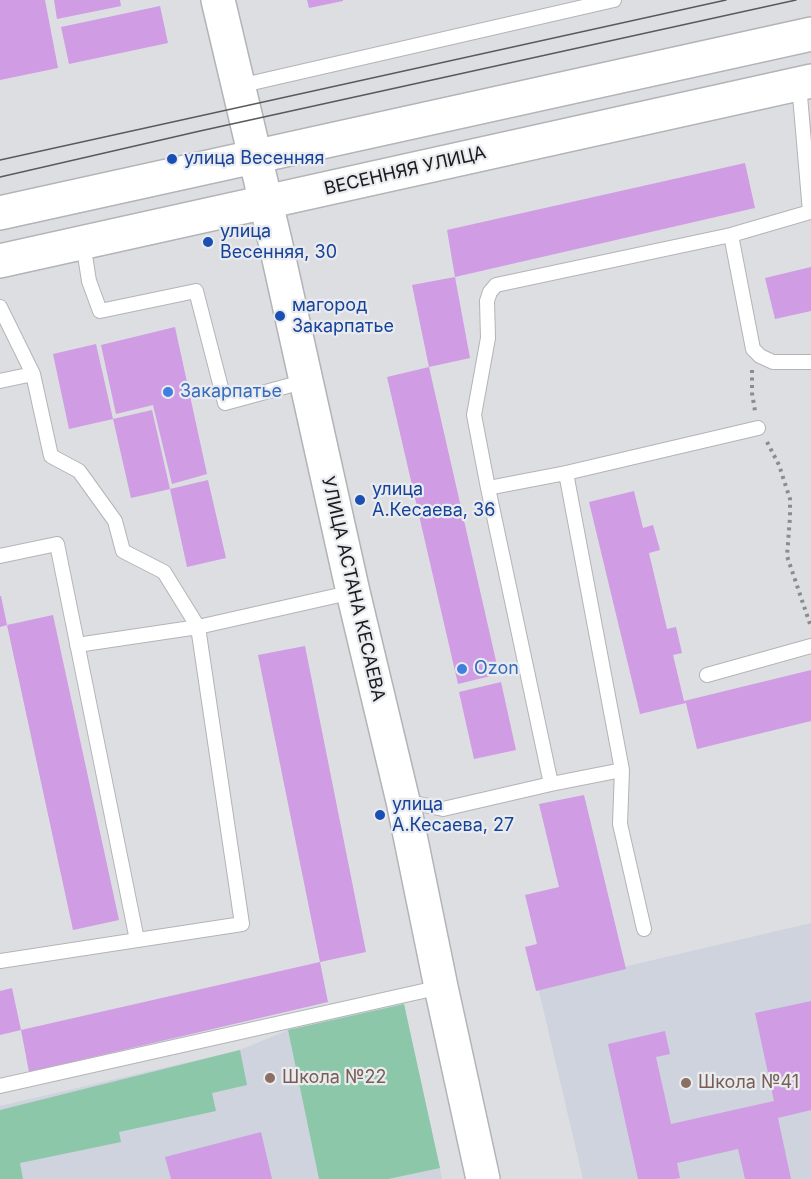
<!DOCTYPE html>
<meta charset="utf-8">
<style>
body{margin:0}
canvas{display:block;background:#dcdee2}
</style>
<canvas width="811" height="1179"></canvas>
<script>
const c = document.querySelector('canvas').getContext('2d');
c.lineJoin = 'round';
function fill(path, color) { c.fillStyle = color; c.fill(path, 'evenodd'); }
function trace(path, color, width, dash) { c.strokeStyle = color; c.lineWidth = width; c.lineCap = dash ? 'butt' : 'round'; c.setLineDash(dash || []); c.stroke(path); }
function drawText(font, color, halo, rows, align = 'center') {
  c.font = font + ' Inter,sans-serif'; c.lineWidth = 4.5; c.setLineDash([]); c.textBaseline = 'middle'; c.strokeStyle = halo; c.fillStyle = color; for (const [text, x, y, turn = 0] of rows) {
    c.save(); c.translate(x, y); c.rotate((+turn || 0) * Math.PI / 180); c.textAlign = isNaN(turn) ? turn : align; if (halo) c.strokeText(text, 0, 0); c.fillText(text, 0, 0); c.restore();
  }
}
fill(new Path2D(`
 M811,923v256h-228l-45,-192z
 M404,1004l38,175h-442v-73l240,-56 48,-20z`), '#ced3de');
fill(new Path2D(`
 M404,1004l36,164 -52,11h-69l-31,-149z
 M240,1050l7,35 -35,8 4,18 -97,21 2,10 -101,21 3,16h-23v-69z`), '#8cc7aa');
fill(new Path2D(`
 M0,0h45l13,68 -58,12z
 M54,0h66l1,6 -64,13z
 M307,0h36v1l-34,7z
 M160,6l8,37 -99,21 -8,-37z
 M745,163l10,45 -300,69 -8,-47z
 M811,267v44l-36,8 -10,-41z
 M455,277l15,81 -41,9 70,307 -41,10 -71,-307 42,-10 -17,-82z
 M175,327l32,147 -35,10 -19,-79 -37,9 -15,-69z
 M96,344l17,75 -44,10 -16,-75z
 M152,410l18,79 -39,9 -18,-79z
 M208,480l18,78 -39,9 -17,-78z
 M634,491l9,37 10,-3 7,25 -11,3 18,76 9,-2 6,26 -9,2 11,46 127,-31v51l-114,28 -11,-46 -46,11 -51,-212z
 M0,596h1l6,29 -7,2z
 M53,615l66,305 -46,10 -66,-305z
 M305,646l61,306 -46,10 8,40 -299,70 -8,-42 299,-68 -62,-307z
 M501,682l15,68 -42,9 -15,-67z
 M584,795l42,174 -90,22 -11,-44 12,-3 -12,-49 34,-8 -20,-83z
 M12,988l9,42 -21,5v-44z
 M811,1001v109l-33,8 13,61h-46l-7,-30 -61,14 3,15 -6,1h-36l-30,-135 57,-13 5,23 -14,3 15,67 103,-23 -19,-88z
 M261,1132l11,47h-101l-6,-22z`), '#d09ce4');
const service = new Path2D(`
 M239,86l375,-86
 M731,235l22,114 7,7 13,6h38
 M83,243l6,38 11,30 96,-20 29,112 81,-22
 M0,307l33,67 18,82 28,15 36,50 8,30 41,21 34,55 44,297 -242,37
 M0,381l33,-7
 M566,473l56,297 -2,54 24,105
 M488,488l78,-15 192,-45
 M0,556l57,-12 80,396
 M77,645l121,-18 155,-35
 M707,675l104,-29
 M551,784l-63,-296 -14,-73 14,-77 -1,-37 3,-9 6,-7 235,-50 79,-23 -11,-128
 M405,801l38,8 108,-25 71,-14
 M0,1086l441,-99`);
const tertiary = new Path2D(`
 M218,0l57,241 78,351 50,209 38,186 42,192
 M0,213l811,-179
 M0,261l811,-180`);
trace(service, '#b2b4b7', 16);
trace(tertiary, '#b2b4b7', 36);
trace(new Path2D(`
 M752,370v23l3,18
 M767,442l12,23 11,34v18l-3,39 24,71`), '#8a8c8f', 4, [3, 4.5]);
trace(service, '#fff', 14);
trace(tertiary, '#fff', 33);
trace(new Path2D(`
 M0,160l726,-160
 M0,177l200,-46 596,-131`), '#57595b', 1.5);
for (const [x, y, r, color] of [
 [172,159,6,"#1a4fb4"],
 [208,242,6,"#1a4fb4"],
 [280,316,6,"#1a4fb4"],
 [168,392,6,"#3f7fe0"],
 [360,500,6,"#1a4fb4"],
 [462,669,6,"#3f7fe0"],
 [380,815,6,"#1a4fb4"],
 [270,1078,6,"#8d6e63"],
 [686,1083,6,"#8d6e63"]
]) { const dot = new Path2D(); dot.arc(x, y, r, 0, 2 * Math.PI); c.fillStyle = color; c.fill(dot); trace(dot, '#e9ebef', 2); }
drawText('18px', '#164399', '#e9ebef', [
 ["улица Весенняя",184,159],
 ["улица",220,232],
 ["Весенняя, 30",220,253],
 ["магород",292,306],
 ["Закарпатье",292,327],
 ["улица",372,490],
 ["А.Кесаева, 36",372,511],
 ["улица",392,805],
 ["А.Кесаева, 27",392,826]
], 'left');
drawText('18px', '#1a1b1c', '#e9ebef', [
 ["ВЕСЕННЯЯ УЛИЦА",405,171,-13],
 ["УЛИЦА АСТАНА КЕСАЕВА",353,589,77]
]);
drawText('18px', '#366cbe', '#e9ebef', [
 ["Закарпатье",180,392],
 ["Ozon",474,669]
], 'left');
drawText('18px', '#785e54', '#e9ebef', [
 ["Школа №22",282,1078],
 ["Школа №41",698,1083]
], 'left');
</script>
